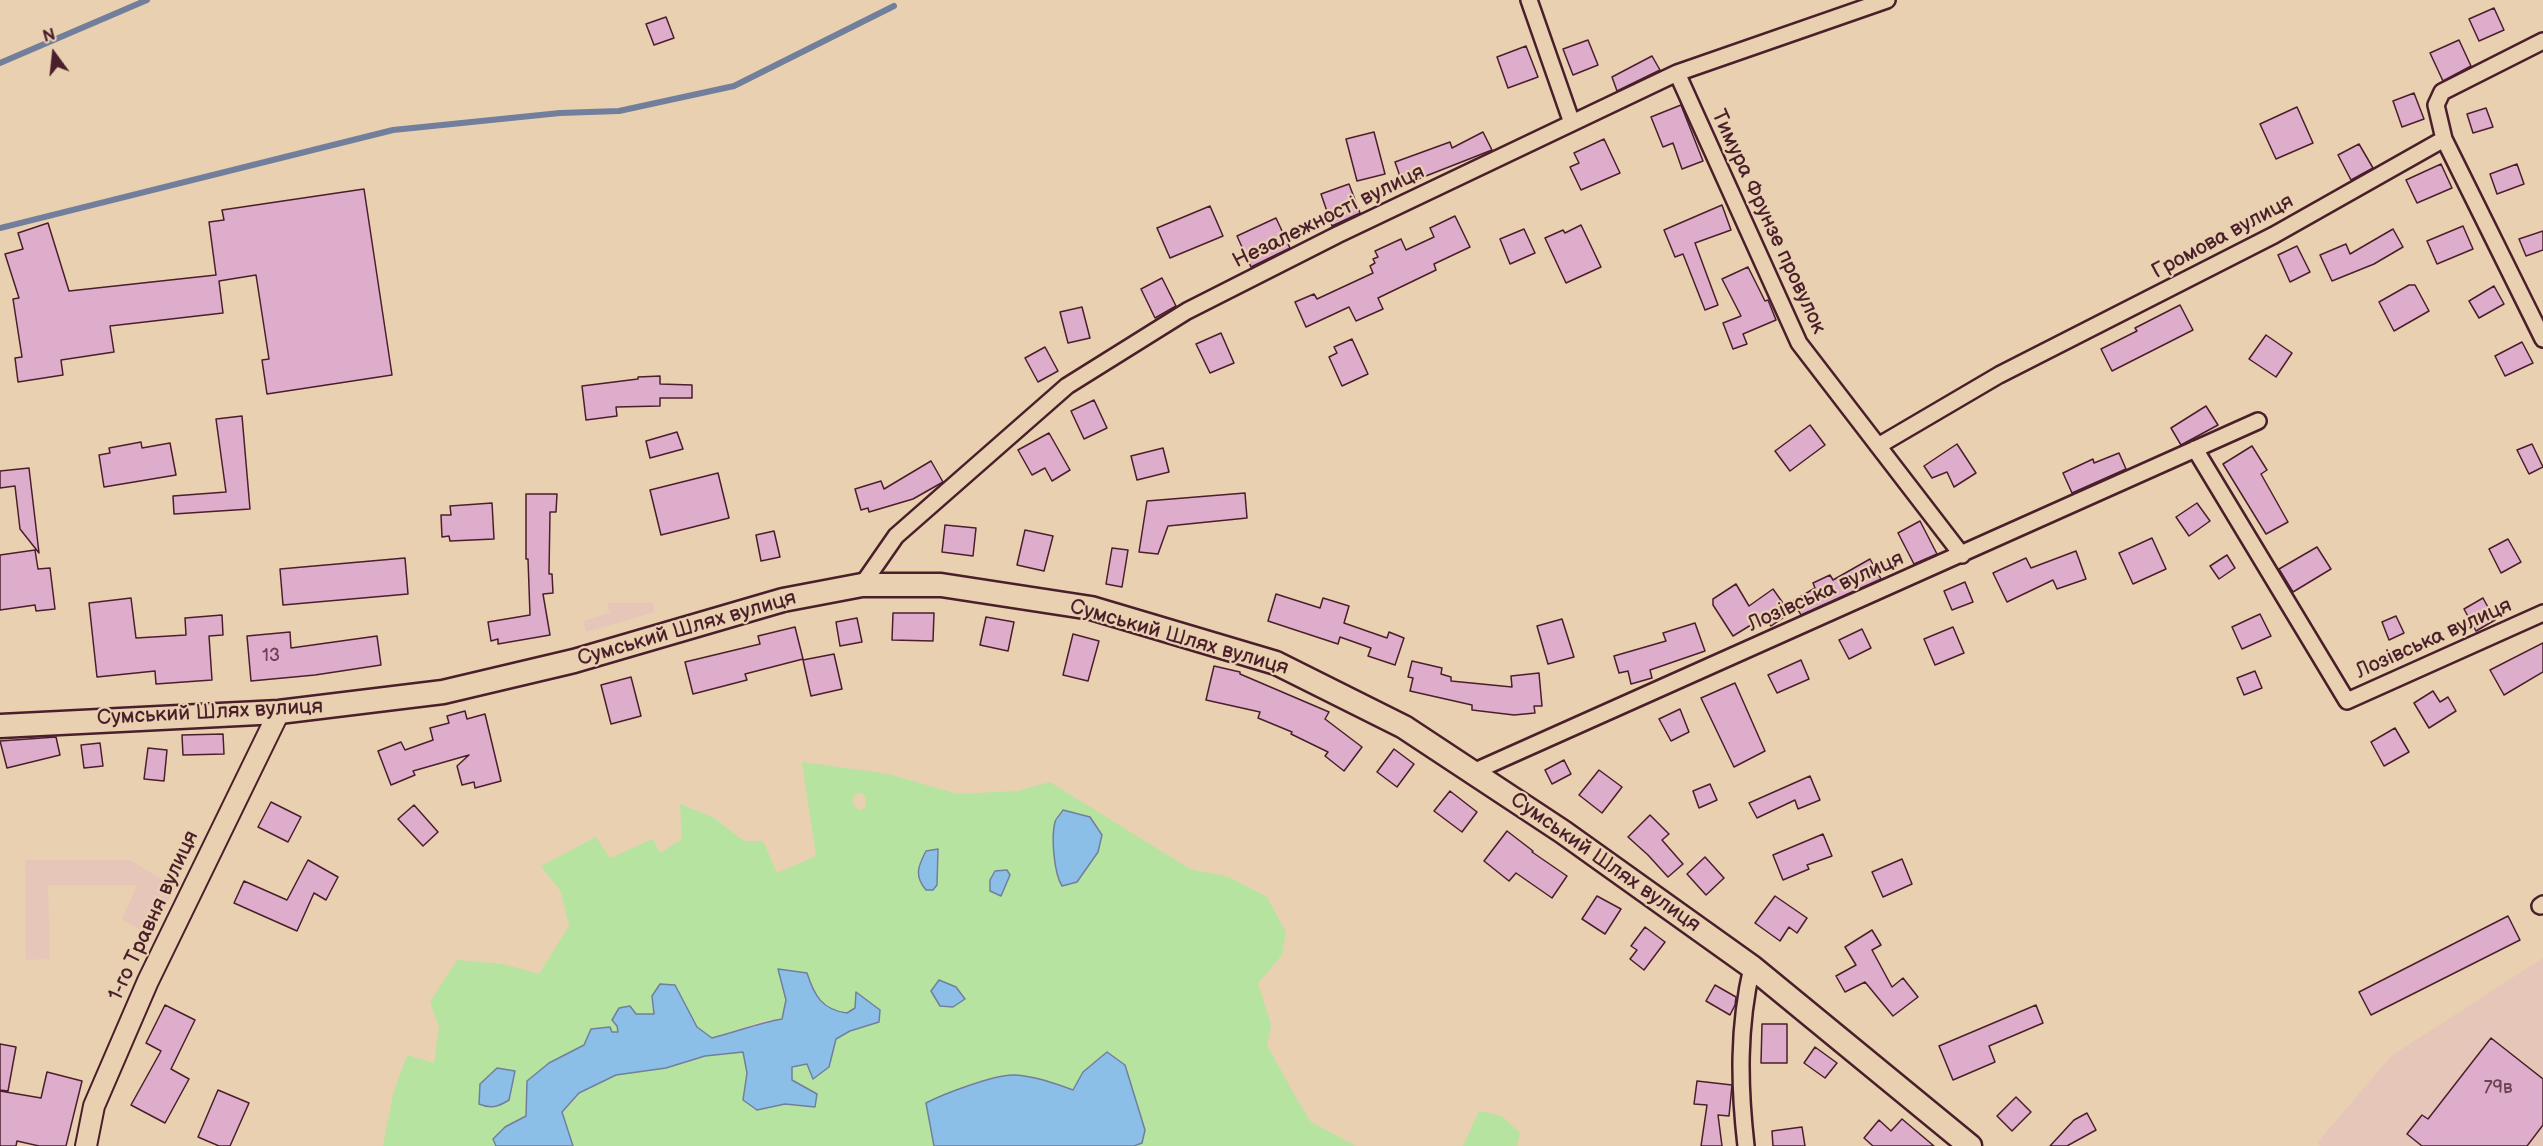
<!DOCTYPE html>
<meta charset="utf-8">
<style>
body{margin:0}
#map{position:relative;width:2543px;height:1146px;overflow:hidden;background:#e9d0b1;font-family:"Balsamiq Sans",sans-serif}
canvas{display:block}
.north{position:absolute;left:24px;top:24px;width:60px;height:60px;-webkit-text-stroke:4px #e9d0b1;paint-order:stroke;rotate:345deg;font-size:16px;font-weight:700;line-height:24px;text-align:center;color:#4a1f2b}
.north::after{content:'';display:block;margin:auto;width:21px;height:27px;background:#4a1f2b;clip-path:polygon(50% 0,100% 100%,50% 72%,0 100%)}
</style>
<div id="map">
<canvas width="2543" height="1146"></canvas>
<div class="north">N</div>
</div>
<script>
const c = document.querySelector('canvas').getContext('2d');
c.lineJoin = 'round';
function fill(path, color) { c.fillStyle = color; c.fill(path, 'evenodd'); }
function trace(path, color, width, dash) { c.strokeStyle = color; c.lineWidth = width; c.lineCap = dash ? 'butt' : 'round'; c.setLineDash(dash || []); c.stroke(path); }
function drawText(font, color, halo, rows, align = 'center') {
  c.font = font + ' "Balsamiq Sans",sans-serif'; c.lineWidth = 4.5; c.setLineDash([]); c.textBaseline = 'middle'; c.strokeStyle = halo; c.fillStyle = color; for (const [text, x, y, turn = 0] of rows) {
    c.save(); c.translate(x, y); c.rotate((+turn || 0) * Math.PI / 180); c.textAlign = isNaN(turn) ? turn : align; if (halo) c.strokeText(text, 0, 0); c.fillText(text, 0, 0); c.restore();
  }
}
fill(new Path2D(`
 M607,603h46l2,9 -69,20 -3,-11 27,-8z
 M25,860h105l45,28 -24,48 -29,-17 15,-34h-89l2,74 -24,1z
 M2543,958v188h-223l-3,-3 74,-87z`), '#e6c6b9');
fill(new Path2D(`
 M802,762l87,12 68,20 60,-3 33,-9 140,87 39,8 38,20 19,35 -4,23 -24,28 13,42 -4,20 28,51 16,26 45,24h-222l8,-3 -6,-39 -11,-39 -42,7 -10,18 -24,-9 -123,22 8,43h-361l-11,-34 17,-19 37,-18 50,-7 39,-12 39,-4 3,21 -4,27 13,10 29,-6 30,2 -23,-26v-13l15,-3 7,14 15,-11 7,-28 14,-8 29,-9 -23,-29 -1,15 -8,5c-25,-3 -33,-18 -40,-40l-28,-4 7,31 -4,19 -19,2 -51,17 -15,-11 -22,-42 -20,29 -19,1 -19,11 1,7c-22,-1 -73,34 -91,48l-1,35 -21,11 -12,12 3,7h-113l10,-52 14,-39 27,8 5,-36 -9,-25 27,-42 46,4 36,10 30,-48 -8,-34 -20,-26 55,-29 14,21 43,-19 7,14 22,-14 -2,-35 34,14 30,23h19l14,32 39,-17zM861,793l4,3 1,12 -8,2 -6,-8 2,-7zM1055,821l44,7c5,13 0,23 -8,33l-36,5zM926,851l13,4 -3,8 2,15 -21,-5zM514,1071l-2,20 -33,5c2,-24 15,-21 35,-25z
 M1479,1111l23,5 18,17 -3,13h-54z`), '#b7e3a0');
const water = new Path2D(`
 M1063,810l27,7 12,18 -4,17 -21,30 -15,4c-8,-13 -11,-48 -7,-64 1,-4 6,-8 8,-12z
 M938,849l-1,36 -4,5h-7c-12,-14 -8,-24 0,-39z
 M1007,870l3,5 -9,21 -11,-5v-11l5,-9z
 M778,969l29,4c7,22 15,37 40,40l8,-5 1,-16 24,18 -1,12 -29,9 -14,8 -7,28 -16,12 -6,-15 -15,3v13l25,14 -2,13 -30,-3 -28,6 -14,-10 4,-27 -4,-21 -38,4 -39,12 -50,7 -37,18 -17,19 11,34h-77l-3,-7 12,-12 21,-11 1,-35 22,-18 35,-18 7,-16 19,-2 2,5h6l-1,-6 -5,-6 7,-12 11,-2 6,8h18l-2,-18 8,-12 15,1 22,42 15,11c24,-6 46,-15 70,-19l4,-19z
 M939,980l17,7 9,12 -12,8 -13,-1 -9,-15z
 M1107,1052l18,13 20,65 -3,13 -8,3h-200l-8,-43c17,-9 70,-29 88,-28 21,1 40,8 59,15l10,-18z
 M497,1068l18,3 -6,29c-11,7 -18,9 -30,4l1,-20z`);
fill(water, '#8cbfe8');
trace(water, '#727f9c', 1.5);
trace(new Path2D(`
 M0,63l147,-63
 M0,228l393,-98 167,-17 59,-2 115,-25 160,-80`), '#727f9c', 6);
const building = new Path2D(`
 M2494,8l10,22 -25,11 -10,-22z
 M666,17l8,21 -20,7 -8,-21z
 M1588,40l10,25 -25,10 -10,-26z
 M2459,40l12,26 -28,15 -13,-28z
 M1526,46l12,31 -30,11 -11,-31z
 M1652,56l8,14 -43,21 -5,-14z
 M2414,93l10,26 -22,8 -9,-26z
 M1681,105l22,56 -21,8 -9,-26 -10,4 -12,-30z
 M2297,107l16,36 -37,16 -16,-35z
 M2486,108l7,19 -20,6 -6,-19z
 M1374,132l11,42 -28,7 -11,-42z
 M1483,132l9,18 -89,35 -8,-23 55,-20 2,6z
 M1604,139l16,34 -39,17 -11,-23 9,-4 -5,-10z
 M2359,144l14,24 -22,12 -13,-25z
 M2441,164l11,24 -35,15 -11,-23z
 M2517,164l7,20 -27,10 -7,-20z
 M1349,184l11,29 -28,13 -11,-32z
 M364,189l28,186 -125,19 -5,-34 7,-1 -13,-84 -37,6 4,32 -113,13 4,26 -53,8 2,15 -45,7 -3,-24 7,-1 -9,-58 6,-1 -14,-44 18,-5 -5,-16 30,-10 21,68 147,-16 -7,-53 15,-2 -2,-10z
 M1722,205l9,25 -36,13 23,62 -13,5 -22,-56 -8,3 -11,-27z
 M1210,206l13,30 -53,22 -13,-30z
 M1455,216l15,31 -36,17 2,6 -58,28 5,11 -27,12 -7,-14 -43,20 -11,-25 19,-8 3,5 56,-26 -3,-7 5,-3 -2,-4 5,-2 -3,-6 26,-12 5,11 28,-13 -4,-9z
 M1276,218l14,30 -39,19 -14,-31z
 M1581,225l20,42 -35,16 -21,-45 18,-8 2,3z
 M2463,226l10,23 -36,15 -10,-23z
 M1524,229l11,24 -25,11 -10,-25z
 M2393,229l10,18 -29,17 -42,17 -12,-26 26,-11 4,10z
 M2543,231v19l-17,6 -7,-17z
 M2297,246l13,26 -20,10 -12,-27z
 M1748,267l17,34 3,-1 8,20 -33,14 4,10 -14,5 -10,-26 18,-7 -19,-37z
 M1162,278l14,28 -21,12 -14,-29z
 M2409,285h6l14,26 -35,20 -15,-29z
 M2494,286l10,18 -25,14 -10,-17z
 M2180,305l13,25 -81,41 -11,-22 36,-18 -2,-3z
 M1082,307l8,31 -22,5 -8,-31z
 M1221,333l13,30 -24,10 -14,-29z
 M2266,335l26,18 -16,24 -27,-18z
 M1352,339l16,35 -26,12 -13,-29 8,-4 -3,-6z
 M2522,342l11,21 -28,13 -10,-20z
 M1045,347l13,24 -20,11 -13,-24z
 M660,376v8l32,1v13h-32v8l-44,1 1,9 -31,4 -4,-34 56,-7v-2z
 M1094,400l13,28 -23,11 -13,-28z
 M2206,406l12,19 -37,20 -10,-17z
 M242,416l8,93 -76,5 -1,-18 53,-4 -10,-73z
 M1810,425l15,20 -35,26 -15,-20z
 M677,432l6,17 -33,9 -4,-17z
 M1049,433l21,37 -18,11 -7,-13 -13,7 -14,-25z
 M141,442l1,6 28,-5 6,32 -72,12 -5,-32 11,-2 -1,-5z
 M1957,444l19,29 -22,14 -7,-15 -15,6 -8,-12z
 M2532,444l11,23 -14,7 -12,-24z
 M2252,446l15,24 -6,4 27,48 -22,12 -43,-70z
 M1163,448l6,24 -32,8 -6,-24z
 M2119,453l7,16 -54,24 -9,-20 30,-14 1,4z
 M931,461l12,21 -30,17 -44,13 -1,-4 -7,2 -6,-21 26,-8 3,8z
 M29,468l10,85 -19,-24 -5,-43 -15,2v-17z
 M718,473l11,45 -68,17 -11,-45z
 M1245,493l2,25 -79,8 -10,28 -19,-2 8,-51z
 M526,494h31l-1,18h-6l-1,62h3l1,19 -10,1 7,41 -52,9v-5l-7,2 -3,-19 42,-7 -2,-56h-2z
 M492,503l2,36 -44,2 -1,-5 -7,1 -1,-22h10l-1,-9z
 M2197,503l13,18 -21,15 -13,-19z
 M1920,521l17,33 -23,10 -16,-31z
 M945,525l31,3 -3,28 -31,-4z
 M1025,530l28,6 -9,35 -27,-6z
 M774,531l6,26 -19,4 -5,-26z
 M2152,538l14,31 -33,15 -14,-31z
 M2508,539l13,23 -20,11 -12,-24z
 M2317,547l14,22 -38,23 -14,-23z
 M1112,548l16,2 -6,37 -16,-3z
 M35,550l3,19 12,-1 5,41 -19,2 -1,-6 -35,5v-55z
 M2076,551l10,28 -29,10 -4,-9 -46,22 -14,-29 33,-15 5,10z
 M2227,555l8,13 -16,11 -9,-13z
 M405,558l3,36 -125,11 -3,-36z
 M1870,559l11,20 -80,36 -8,-14 22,-13 -2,-5 17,-8 3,5z
 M1965,582l8,20 -21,8 -8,-19z
 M1736,584l13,22 24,-17 17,24 -19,13 -7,-9 -31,19 -20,-31v-6z
 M1276,594l44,14 3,-10 26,8 -5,17 43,15 2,-6 15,6 -9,27 -27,-9 3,-8 -31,-11 -2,7 -70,-23z
 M131,598l5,40 50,-3 -1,-17 37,-3 1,20 -14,1 3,44 -56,4 -1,-13 -58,6 -8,-74z
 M2483,598l12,22 -19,11 -12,-22z
 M893,613h41l-1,28 -41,-1z
 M2260,614l11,22 -29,13 -10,-22z
 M2396,616l8,17 -15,7 -7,-18z
 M986,617l28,5 -6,29 -28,-6z
 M857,618l5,24 -22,4 -4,-24z
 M1562,619l12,38 -26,7 -11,-38z
 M1695,623l10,28 -55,19 2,8 -21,6 -3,-13 -9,2 -5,-17 52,-15 -3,-8z
 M795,627l8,32 -58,15 2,6 -54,14 -8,-32 75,-18 -2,-8z
 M1953,627l11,26 -29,12 -11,-26z
 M1862,629l9,19 -22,11 -10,-19z
 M290,632l1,16 86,-12 4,29 -66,10 -64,6 -4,-45z
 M1073,634l26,7 -11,40 -25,-6z
 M2543,643v29l-39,23 -14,-25z
 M834,654l8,35 -31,7 -8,-36z
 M1801,660l8,19 -32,14 -9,-18z
 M1412,661l30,7 -1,6 10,3v4l61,6 -1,-11 28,-3 3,33h-8l1,7 -21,2 -42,-5v-5l-62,-14 3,-13 -5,-1z
 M1214,666l26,6v2l89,38 -4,7 37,28 -18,24 -19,-15 3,-4 -37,-18 1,-2 -34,-14 2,-6 -54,-12z
 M2255,671l7,17 -18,7 -7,-17z
 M631,677l10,39 -30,8 -10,-39z
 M1735,683l30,68 -31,16 -33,-69z
 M2433,691l7,11 8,-5 8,14 -27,17 -15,-25z
 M1680,709l9,23 -18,9 -12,-22z
 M465,711l2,8 18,-5 16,67 -26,7 -1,-6 -12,3 -5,-19 12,-11 -56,16 2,4 -24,10 -13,-34 23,-9 4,8 28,-10 -3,-12 19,-5 -2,-7z
 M2395,728l14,24 -25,14 -13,-24z
 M223,734l1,20 -41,1 -1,-20z
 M56,737l4,18 -53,13 -7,-27z
 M100,743l3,23 -19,2 -3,-23z
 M148,748l19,2 -3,31 -20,-2z
 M1394,749l20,15 -17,23 -20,-15z
 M1564,760l7,14 -19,10 -7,-14z
 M1599,770l23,17 -20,26 -23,-18z
 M1810,776l10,24 -22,9 -3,-9 -38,18 -8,-15z
 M1710,784l7,16 -18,8 -6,-17z
 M1450,791l27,21 -15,20 -28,-21z
 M271,802l30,15 -13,25 -30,-15z
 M414,805l24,27 -15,14 -25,-27z
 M1650,815l19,19 -7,6 21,24 -15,13 -20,-22 -20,-18z
 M1507,831l26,20 -1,1 35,24 -15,22 -36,-25 -7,8 -25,-20z
 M1823,834l9,22 -25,9 2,4 -26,11 -10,-25z
 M1705,857l19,21 -18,17 -19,-21z
 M1902,859l10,25 -29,13 -11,-25z
 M308,860l30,17 -12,23 -12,-7 -17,38 -63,-28 10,-22 43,19z
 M1597,896l24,13 -16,25 -23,-15z
 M1775,896l32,22 -10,15 -8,-6 -9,14 -25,-18z
 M2508,916l12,24 -149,75 -12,-23z
 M1645,927l20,15 -21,28 -14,-11 7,-9 -6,-4z
 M1872,930l9,15 -9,5 20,37 11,-9 15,19 -25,19 -28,-34 -20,10 -9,-16 20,-11 -11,-18z
 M1715,985l21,12 -1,8 -5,10 -24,-14z
 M165,1005l30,15 -24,49 18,10 -24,44 -34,-18 30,-54 -15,-8z
 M2036,1005l7,18 -54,23 6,16 -42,18 -14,-34z
 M1762,1024h25v39h-26z
 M2491,1038l52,41v46l-16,21h-105l-15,-12 15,-19 6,4z
 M0,1044l16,3 -8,44 -8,-1z
 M1815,1047l22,16 -12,15 -21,-15z
 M47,1072l35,9 -16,65h-27l-22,-5 -1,5h-16v-55l41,7z
 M1697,1081l35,4 -3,31 -11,-1 4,31h-21l6,-41 -13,-1z
 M218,1090l31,13 -19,43h-11l-21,-9z
 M2016,1097l15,15 -19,19 -15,-15z
 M2087,1113l9,17 -29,16h-17l24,-26z
 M1902,1119l32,27h-61l-9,-8 15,-18 12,11z
 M1802,1127l3,19h-32l-1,-15z`);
fill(building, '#dfadcc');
trace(building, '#4a1f2b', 1.5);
const minor = new Path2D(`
 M1529,0l43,123
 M1677,73l122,270 163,212
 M2444,139l99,200
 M1878,446l121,-71 275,-140 170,-96 -8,-34 6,-13 101,-51
 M2195,449l152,252 196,-88
 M862,585l34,-49 171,-150 120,-75 150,-76 340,-162 210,-73
 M1473,772l785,-351
 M2540,906l3,-2
 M1746,1146c-7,-61 -8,-119 6,-179`);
const tertiary = new Path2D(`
 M86,1146l8,-40 54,-125 131,-269`);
const secondary = new Path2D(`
 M0,726l279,-14 164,-20 131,-31 209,-61 79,-15h79l150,23 185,55 128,64 159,105 189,135 218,179`);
trace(minor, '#4a1f2b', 20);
trace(tertiary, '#4a1f2b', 24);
trace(secondary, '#4a1f2b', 27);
trace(minor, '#e9d0b1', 15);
trace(tertiary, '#e9d0b1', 20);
trace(secondary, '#e9d0b1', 22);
drawText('18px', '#6f4253', null, [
 ["13",271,656],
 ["79в",2498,1088]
]);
drawText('21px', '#4a1f2b', '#e9d0b1', [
 ["Незалежності вулиця",1329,217,-26],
 ["Тимура Фрунзе провулок",1768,222,65],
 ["Громова вулиця",2223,237,-28],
 ["Лозівська вулиця",1826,592,-24],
 ["Сумський Шлях вулиця",687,629,-16],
 ["Сумський Шлях вулиця",1179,638,16],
 ["Лозівська вулиця",2434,639,-24],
 ["Сумський Шлях вулиця",210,713,-3],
 ["Сумський Шлях вулиця",1605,863,35],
 ["1-го Травня вулиця",154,916,-65]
]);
</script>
